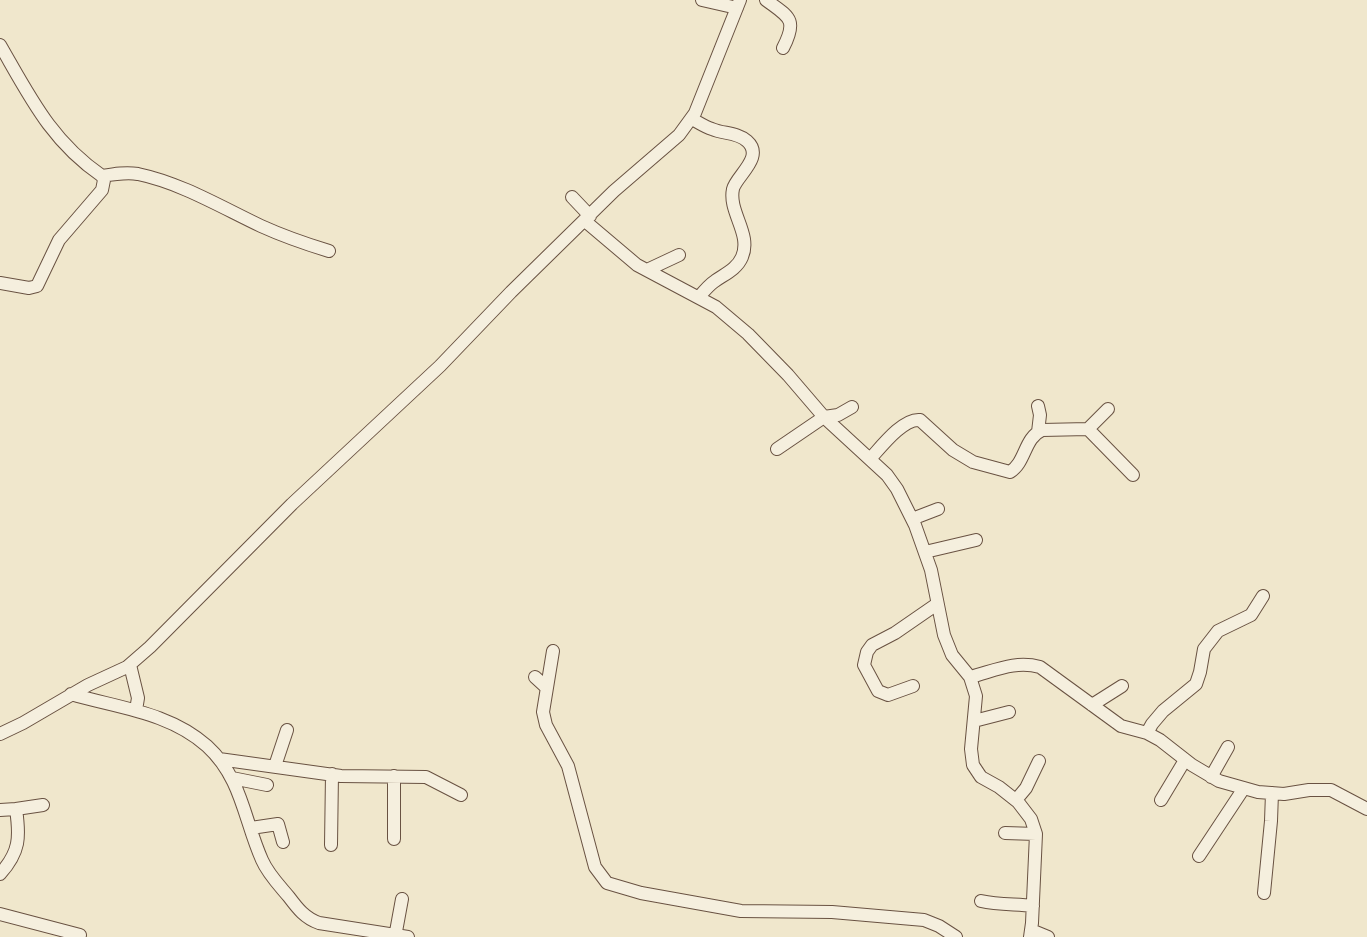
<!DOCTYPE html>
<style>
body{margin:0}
canvas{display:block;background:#f0e7cc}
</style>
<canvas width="1367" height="937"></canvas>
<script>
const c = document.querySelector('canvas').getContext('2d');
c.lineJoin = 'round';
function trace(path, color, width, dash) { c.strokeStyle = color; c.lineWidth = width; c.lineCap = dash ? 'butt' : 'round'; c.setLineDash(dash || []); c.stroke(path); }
const minor = new Path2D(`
 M702,0l35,8
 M766,0c23,17 32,19 17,48
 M0,45c30,52 51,96 102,131 12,-2 24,-4 36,-2 43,9 83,33 123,52 22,10 45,18 68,25
 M692,119c6,3 13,8 20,10 11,5 25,3 35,12 18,16 -11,35 -14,48 -5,23 19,45 9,68 -5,12 -17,17 -27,24 -6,4 -11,10 -16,16
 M572,197l18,19
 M585,221l52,44 79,42 32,27 40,41 36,42 63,58 10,14 18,36 16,45 13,65 8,20 18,22 6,19 -5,53 2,16 8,12 18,10 19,15 13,17 5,15 -4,89 -2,14
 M647,270l32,-15
 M0,283l29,5 8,-2 22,-46 43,-50 2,-10 -2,-4
 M1088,429l45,46
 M1038,432l2,-17 -2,-9
 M777,449l47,-32 14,-2 14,-8
 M870,459c11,-12 33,-41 50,-39l33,30 20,12 37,10c16,-10 14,-34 32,-42l46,-1 20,-20
 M912,519l26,-10
 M925,552l51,-12
 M553,651l-10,61 3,13 22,41 27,101 12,16 34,10 100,18 91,1 92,8 15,6 17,11
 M130,665l8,33 -2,12
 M535,677l12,11
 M970,677c24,-6 45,-17 70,-10l81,59 26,7 13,7 32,25 27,16 39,11 26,2 25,-4h22l36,19
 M913,686l-25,9 -10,-4 -14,-26 3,-13 5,-7 23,-12 42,-29
 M71,694c47,14 98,18 136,52 35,32 37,74 55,114 6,14 17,25 27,37 9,12 16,21 30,26l89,14
 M1092,705l30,-19
 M974,721l35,-9
 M1147,733l5,-9 11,-13 33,-27 4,-12 4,-23 14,-18 33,-16 12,-19
 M0,734l23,-11 65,-38 39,-18 23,-20 142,-143 148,-138 71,-74 103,-101 65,-56 16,-22 45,-113
 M219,759l122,17 85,1 35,18
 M275,766l12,-36
 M1211,777l17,-30
 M232,778l35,7
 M1016,800l10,-12 13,-27
 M1161,800l24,-40
 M16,809l27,-4
 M0,810l16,-1c4,28 4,43 -16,65
 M251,828l27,-4 5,18
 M1005,833l31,1
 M394,839v-63
 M331,845l1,-71
 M1199,856l45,-68
 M1264,893l7,-72 1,-28
 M981,901c17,4 35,3 52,5
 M0,914l80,21
 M1031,930l17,7
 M395,937l7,-38`);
trace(minor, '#695242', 14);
trace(minor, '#f5efde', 12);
</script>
